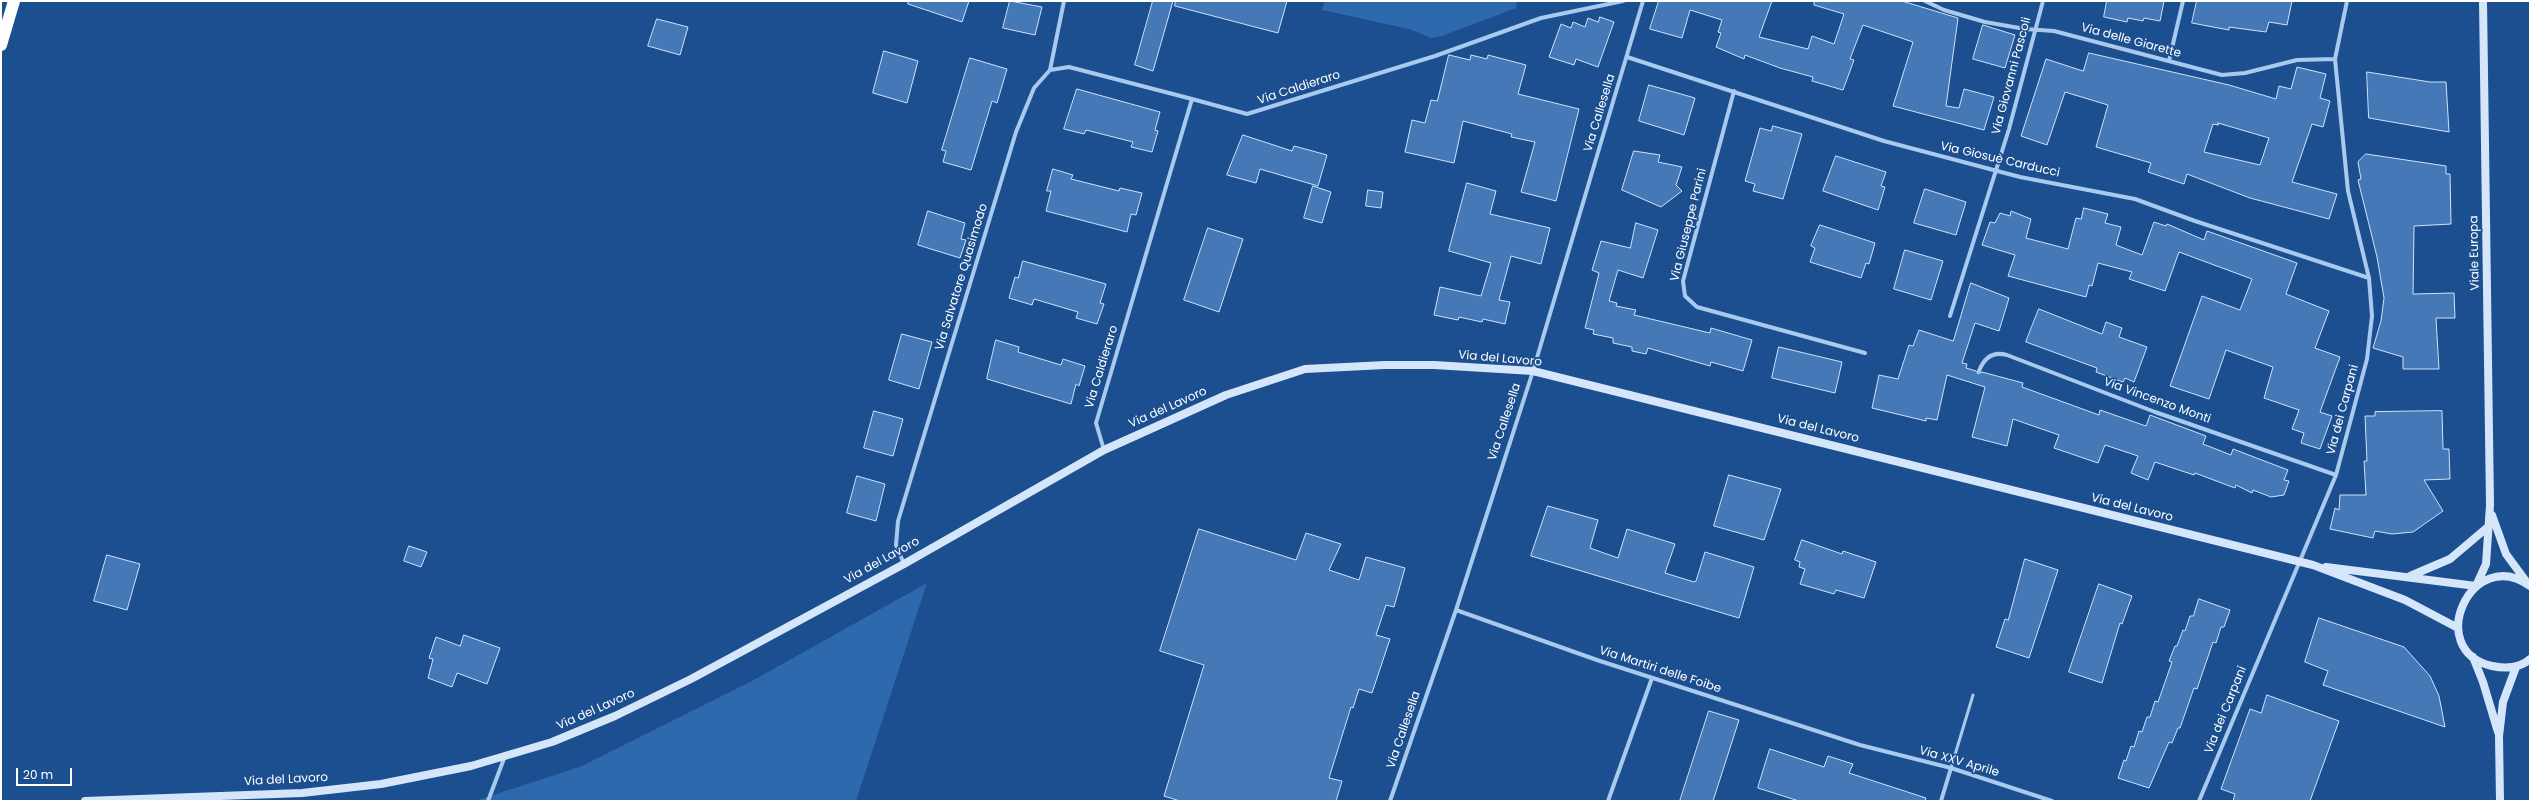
<!DOCTYPE html>
<meta charset="utf-8">
<style>
body{margin:0}
#map{position:relative;width:2531px;height:802px;overflow:hidden;background:#1b4f8f;font-family:Poppins,sans-serif}
canvas{display:block}
.frame{position:absolute;inset:0;border:2px solid #fff;pointer-events:none}
.scale{position:absolute;left:16px;top:768px;width:56px;height:18px;box-sizing:border-box;border:2px solid #fff;border-top:0;padding-left:5px;font-size:12px;line-height:14px;white-space:nowrap;color:#fff;-webkit-text-stroke:3px #1b4f8f;paint-order:stroke}
</style>
<div id="map">
<canvas width="2531" height="802"></canvas>
<div class="frame"></div>
<div class="scale">20 m</div>
</div>
<script>
const c = document.querySelector('canvas').getContext('2d');
c.lineJoin = 'round';
function fill(path, color) { c.fillStyle = color; c.fill(path, 'evenodd'); }
function trace(path, color, width, dash) { c.strokeStyle = color; c.lineWidth = width; c.lineCap = dash ? 'butt' : 'round'; c.setLineDash(dash || []); c.stroke(path); }
function drawText(font, color, halo, rows, align = 'center') {
  c.font = font + ' Poppins,sans-serif'; c.lineWidth = 3.5; c.setLineDash([]); c.textBaseline = 'middle'; c.strokeStyle = halo; c.fillStyle = color; for (const [text, x, y, turn = 0] of rows) {
    c.save(); c.translate(x, y); c.rotate((+turn || 0) * Math.PI / 180); c.textAlign = isNaN(turn) ? turn : align; if (halo) c.strokeText(text, 0, 0); c.fillText(text, 0, 0); c.restore();
  }
}
fill(new Path2D(`
 M1325,1h192l-1,7 -74,28 -11,2 -22,-9 -87,-19z
 M927,583l-71,218h-381l107,-35 168,-84z`), '#2e69ad');
const building = new Path2D(`
 M909,1h60l-7,21 -54,-18z
 M1010,1l32,6 -7,28 -32,-7z
 M1153,1h20l-20,70 -18,-6z
 M1176,1h111l-9,32 -103,-27z
 M1659,1h113l-13,36 49,12 4,-13 22,8 10,-30 -30,-9v-4h88l56,17 -12,88 13,2 5,-19 30,8 -10,33 -91,-24 20,-64 -50,-17 -13,34 4,1 -11,30 -31,-9 1,-4 -33,-9 -35,-13 -1,4 -28,-12 5,-14 -3,-1 4,-12 -32,-10 -8,28 -32,-9z
 M2107,1h57l-4,20 -16,-3 -1,3 -15,-3 -1,4 -23,-5z
 M2197,1h95l-5,24 -18,-3 -3,10 -37,-5v3l-37,-7z
 M1600,17l14,5 -16,45 -22,-8 -2,6 -25,-8 12,-33 10,4 2,-6 12,5 3,-9 10,4z
 M657,19l31,8 -8,28 -32,-9z
 M1983,25l32,10 -10,33 -32,-9z
 M884,51l34,10 -11,42 -34,-10z
 M2089,53l140,32 47,14 3,-13 12,3 6,-22 29,7 -6,24 10,3 -7,26 -11,-3 -20,58 45,12 -8,25 -79,-21 -63,-24 -3,10 -36,-12 3,-9 -55,-16 12,-42 -43,-13 -18,53 -26,-9 25,-77 37,12zM2218,123l51,15 -9,27 -56,-13 9,-28 5,1z
 M1449,55l21,5 1,-5 16,4 1,-4 38,10 -8,29 61,15 -23,92 -35,-9 14,-50 -24,-5 1,-3 -49,-13 -9,42 -49,-11 7,-32 13,3 6,-23 6,1z
 M970,58l37,11 -10,34 -5,-2 -21,69 -28,-8 3,-11 -4,-1z
 M2367,72l63,10h16l3,50 -80,-14z
 M1649,85l46,13 -11,37 -45,-14z
 M1077,89l83,23 -5,18 3,1 -6,21 -21,-5 2,-5 -47,-12 -2,4 -20,-5z
 M1773,126l29,8 -19,65 -30,-8 2,-7 -10,-3 15,-53 11,3z
 M1243,135l49,16 2,-5 33,9 -9,31 -58,-17 -4,14 -29,-8z
 M1634,151l26,4 -2,7 24,5 -6,18 6,6 -21,16 -39,-17z
 M2366,154l80,12v8h4l1,50 -37,2 -1,68 41,-1 1,25h-19l3,51h-36v-12l-30,-9 8,-27 3,-23 -7,-41 -19,-77 3,-1 -3,-17z
 M1836,156l50,16 -5,14 4,1 -7,23 -55,-19z
 M1053,169l20,6 -2,4 48,12 1,-3 22,5 -6,22 -5,-1 -4,18 -81,-21 5,-20h-4z
 M1467,183l29,8 -6,23 60,14 -9,36 -30,-8 -12,44 11,2 -5,22 -22,-5 -1,3 -23,-5 -1,3 -24,-5 6,-28 41,9 10,-33 -42,-12z
 M1313,186l18,6 -9,31 -18,-5z
 M1925,189l41,13 -10,33 -42,-12z
 M1368,190l15,2 -2,16 -15,-2z
 M2084,208l24,6 -3,9 16,4 -5,18 26,10 12,-33 12,4 1,-2 37,16 3,-9 90,32 -11,31 43,17 -14,37 25,9 -20,55 12,4 -12,33 -19,-6 3,-10 -12,-4 7,-19 -35,-12 9,-31 -47,-17 -17,49 -39,-13 32,-90 38,14 12,-31 -73,-27 -14,39 -36,-12 3,-7 -34,-9 -6,23 -3,-1 -3,12 -78,-21 7,-21 -33,-10 8,-23 5,1 5,-10 10,3 1,-5 20,8 -5,19 42,11 8,-31 5,1z
 M928,211l37,12 -4,16 5,1 -6,18 -42,-13z
 M1636,223l22,7 -15,48 -25,-8 -9,31 8,2 -1,3 20,4 -2,5 76,18 1,-5 41,12 -9,31 -32,-9 -1,4 -62,-18 -2,6 -14,-3v-4l-19,-4v-5l-20,-4 1,-4 -9,-2 14,-55 -7,-3 9,-29 29,7z
 M1820,225l55,18 -6,21 -3,-1 -5,15 -51,-16 5,-14 -4,-2z
 M1208,228l35,11 -24,73 -35,-12z
 M1905,250l38,11 -12,39 -37,-11z
 M1023,261l83,23 -6,19 4,1 -7,20 -21,-6 2,-6 -44,-13 -2,6 -23,-7 6,-21 3,1z
 M1971,283l38,15 -10,33 -24,-8 -13,40 5,1 -1,4 10,3 2,3 4,-2 41,11 -1,4 77,28 1,-5 46,16 4,-11 56,21 -3,8 28,11 2,-6 55,21 -4,10 5,1 -5,14 -13,2 -18,-7 -1,3 -16,-8 -1,3 -40,-15 -1,2 -39,-13 -7,18 -17,-7 7,-17 -33,-11 -7,18 -44,-15 5,-13 -46,-16 -6,27 -35,-9 13,-50 -38,-12 -10,45 -11,-2v3l-54,-13 7,-33 19,4 11,-34 4,1 6,-16 34,11z
 M2039,309l63,25 4,-12 16,6 -3,9 28,10 -13,35 -9,-4 -2,4 -27,-10 1,-4 -71,-26z
 M902,334l30,8 -13,47 -30,-9z
 M996,340l23,7 -1,5 43,13 2,-6 22,7 -6,20 -3,-2 -5,20 -84,-25z
 M1779,347l63,15 -7,31 -63,-15z
 M874,411l29,8 -10,37 -29,-8z
 M2442,411l1,38h6l1,30 -26,1 19,31 -30,21 -21,2 -17,-3 -2,7 -43,-9 5,-21 4,2 1,-15h26l-2,-34h3l-2,-45h10v-4z
 M1729,475l52,14 -17,51 -50,-14z
 M857,476l28,8 -9,37 -29,-8z
 M1548,506l50,14 -8,28 28,10 9,-29 48,15 -10,29 29,9 2,-1 9,-29 49,15 -15,51 -208,-62z
 M1199,529l97,31 10,-27 35,11 -12,26 30,10 7,-23 39,11 -11,39 -8,-2 -10,30 14,4 -18,54 -13,-4 -6,19 -2,-1 -22,71 13,3 -6,20h-156l-16,-5 40,-131 -44,-14z
 M1802,540l40,14 1,-3 33,11 -12,36 -28,-8 -2,4 -34,-10 5,-15 -6,-2 1,-5 -5,-2z
 M409,546l18,6 -6,15 -17,-6z
 M107,555l33,9 -13,46 -33,-9z
 M2025,559l33,11 -29,88 -33,-11 9,-28 3,1z
 M2099,584l33,12 -10,28 -2,-1 -18,60 -33,-11z
 M2199,599l31,11 -6,17h-3l-5,16 -3,-1 -16,47 -3,-1 -14,40h-2l-6,15 -3,-1 -20,46 -31,-10 6,-18 2,1 5,-15 3,1 5,-16 3,1 5,-15h3l5,-16 3,1 14,-40 -3,-1 6,-15h2l6,-16 2,1 5,-15h3z
 M2319,618l85,29 26,29 9,20 6,31 -122,-42 5,-14 -23,-9z
 M464,635l36,13 -13,36 -30,-11 -5,14 -24,-9 5,-19 -4,-1 7,-21 24,9z
 M2267,695l72,26 -29,80h-77l2,-7 -14,-5 29,-80 11,4z
 M1709,711l30,9 -26,81h-33z
 M1770,749l54,18 4,-11 25,8 -4,9 77,25 -1,3h-126l-41,-13z`);
fill(building, '#4478b7');
trace(building, '#cfe3fa', 1);
trace(new Path2D(`
 M1951,768l22,-73`), '#a9c9ee', 3);
trace(new Path2D(`
 M1925,1l19,9 41,12 40,7 29,2 168,44 23,-2 52,-13 38,-1
 M1627,57l257,84 136,36 115,22 60,22 174,57
 M2169,61l14,-60
 M1050,70l19,-3 123,32
 M1734,91l-51,190 2,15 12,11 168,46
 M1950,316l59,-187 34,-128
 M1979,371c5,-13 14,-20 28,-16l148,57 181,63
 M1104,450l-8,-27 96,-324 55,15 188,-58 106,-38 82,-17
 M904,564l-8,-19 2,-24 118,-389 18,-44 16,-18 14,-69
 M1456,610l141,50 263,85 91,23 101,33
 M488,801l17,-45
 M1390,801l66,-191 77,-239 110,-370
 M1608,801l44,-123
 M1941,801l10,-33
 M2199,801l137,-326 31,-116 5,-43 -3,-38 -21,-87 -13,-132 12,-58`), '#a9c9ee', 4);
trace(new Path2D(`
 M2492,515l14,39 22,30
 M2326,567l150,19 10,-22 4,-59 -7,-504
 M2410,576l40,-17 39,-33
 M2530,586c-58,-42 -107,64 -38,80 13,3 28,2 38,-7
 M2473,657l10,25 15,50
 M85,801l217,-8 79,-9 90,-18 81,-24 63,-26 76,-37 213,-115 200,-114 122,-55 79,-26 80,-4h49l99,6 780,194 92,35 53,28
 M2500,801l-1,-65 4,-34 13,-35`), '#d6e6fa', 8);
trace(new Path2D(`
 M1,45l13,-44`), '#fff', 12);
drawText('12px', '#fff', '#1b4f8f', [
 ["Via delle Giarette",2131,41,15],
 ["Via Giovanni Pascoli",2012,76,-75],
 ["Via Caldieraro",1299,88,-18],
 ["Via Callesella",1600,113,-73],
 ["Via Giosuè Carducci",2000,160,13],
 ["Via Giuseppe Parini",1689,225,-76],
 ["Viale Europa",2475,253,-91],
 ["Via Salvatore Quasimodo",962,277,-73],
 ["Via del Lavoro",1500,359,5],
 ["Via Caldieraro",1102,367,-73],
 ["Via Vincenzo Monti",2157,401,20],
 ["Via del Lavoro",1168,408,-24],
 ["Via dei Carpani",2343,410,-75],
 ["Via Callesella",1505,422,-72],
 ["Via del Lavoro",1818,429,14],
 ["Via del Lavoro",2132,508,14],
 ["Via del Lavoro",882,561,-29],
 ["Via Martiri delle Foibe",1660,670,18],
 ["Via del Lavoro",596,710,-24],
 ["Via dei Carpani",2226,710,-68],
 ["Via Callesella",1404,730,-71],
 ["Via XXV Aprile",1959,762,16],
 ["Via del Lavoro",286,780,-3]
]);
</script>
